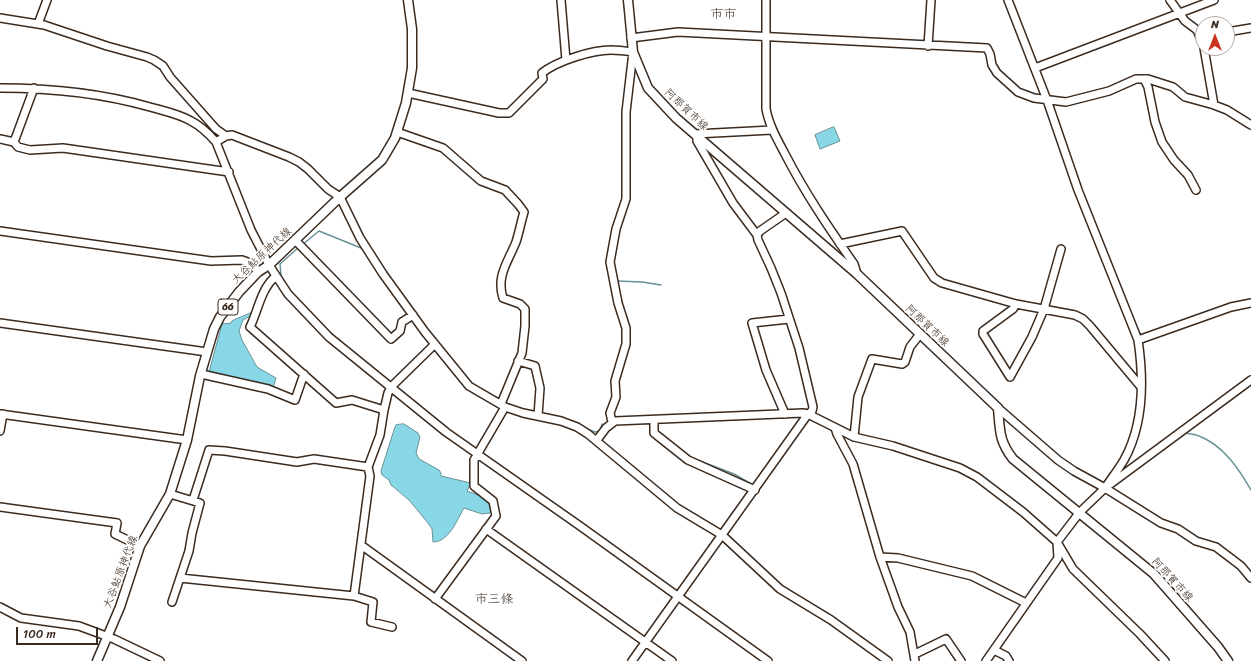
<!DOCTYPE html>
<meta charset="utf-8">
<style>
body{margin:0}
#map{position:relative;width:1251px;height:661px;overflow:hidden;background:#fff;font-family:Sriracha,sans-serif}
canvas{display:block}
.north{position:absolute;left:1195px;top:16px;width:40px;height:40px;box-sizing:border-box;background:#fff;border:1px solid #b1aaa5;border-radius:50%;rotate:0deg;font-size:11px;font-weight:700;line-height:16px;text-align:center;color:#3b2a1e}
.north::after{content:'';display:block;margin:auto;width:14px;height:18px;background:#c8321e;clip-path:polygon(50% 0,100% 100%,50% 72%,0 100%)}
.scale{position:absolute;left:16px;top:627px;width:82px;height:18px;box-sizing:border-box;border:2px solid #3b2a1e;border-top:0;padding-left:5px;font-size:12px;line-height:14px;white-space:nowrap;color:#3b2a1e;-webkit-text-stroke:3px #fff;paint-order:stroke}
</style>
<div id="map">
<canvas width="1251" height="661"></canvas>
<div class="north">N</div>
<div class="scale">100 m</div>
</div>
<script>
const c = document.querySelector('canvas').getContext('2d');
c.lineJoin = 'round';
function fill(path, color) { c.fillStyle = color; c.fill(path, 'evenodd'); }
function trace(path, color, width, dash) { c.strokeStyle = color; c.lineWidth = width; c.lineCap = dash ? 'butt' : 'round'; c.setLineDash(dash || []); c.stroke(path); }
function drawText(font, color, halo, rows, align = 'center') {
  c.font = font + ' Sriracha,"Klee One",sans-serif'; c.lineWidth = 3.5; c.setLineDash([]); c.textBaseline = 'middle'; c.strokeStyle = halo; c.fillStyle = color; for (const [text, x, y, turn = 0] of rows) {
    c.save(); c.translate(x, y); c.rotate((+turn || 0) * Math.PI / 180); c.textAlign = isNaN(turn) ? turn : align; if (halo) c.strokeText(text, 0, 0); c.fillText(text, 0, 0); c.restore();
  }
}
const water = new Path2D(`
 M834,127l6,14 -20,8 -5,-14z
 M251,313l1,2 -9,5 -4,11 3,9 15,27 19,11 -3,10 -12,-5 -52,-11 13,-48 9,-1 1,-2z
 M404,424l14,9 2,4 -4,16 3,6 20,11 2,3v3l30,7 -4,8c9,3 28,9 23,22l-8,1 -18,-6c-7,12 -15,34 -31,34l-1,-13 -4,-6 -19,-23 -18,-15 -2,-5 -7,-5 -1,-4 13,-41 2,-5z`);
fill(water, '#88d7e6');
trace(water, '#699296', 1);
trace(new Path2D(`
 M302,245l17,-14 42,17
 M281,275l-1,-11 19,-17
 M617,281l25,1 19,3
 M485,392l15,7
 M584,428l11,4 5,-1 2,-7
 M1184,433c5,1 11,1 15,3 24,9 40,33 52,54
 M695,459l39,15 19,11`), '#699296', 1.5);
const minor = new Path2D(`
 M561,0l5,60
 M766,0v109c3,16 11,30 19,45 20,39 44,74 69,110l3,10
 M1008,0l39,100 31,90 60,150c6,40 6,84 -14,120 -6,10 -13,19 -19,28
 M1170,0l15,21 12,9 6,14
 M0,18l44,7 63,21 40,11 7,3 9,6 7,11 46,52 10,7
 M38,24l9,-24
 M1227,32l24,-4
 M631,38l47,-6 309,16 3,6 2,11 5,8 21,19 16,6 32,4 43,-11 27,-12h12l25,8 12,10 29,8 13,5 24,15
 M928,46l3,-46
 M1204,48l10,57
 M1035,68l179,-68
 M1144,79l4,8 7,35 7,20 12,18 14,15 8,15
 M0,88c51,0 101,5 150,19 14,4 29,7 41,14 10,5 18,13 25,21l35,88 18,35 19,29 41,43 117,95 134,94 188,135
 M408,93l91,20h10l34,-34 -1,-6c15,-12 50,-23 69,-23 8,0 15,1 22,2l-7,60v87l-10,30 -6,33 8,41 8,25v16l-11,37 1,16 -6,16 2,9
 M397,132l46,16 38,33 24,9 13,14 6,8c-3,10 -5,21 -8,30 -8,20 -20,34 -13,56l17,6 5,5v17l-3,27 -21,51
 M695,134l77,-4
 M697,136v5l36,62 24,32
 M0,139l14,3 4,5 12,3 33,-2 166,24
 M14,142l20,-54
 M216,142l10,-6 6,-1 57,22 10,5 9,7 20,20 12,8 20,41 23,36 42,58 44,54 36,21 18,6 38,8 16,6 11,7 89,74 45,27 58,54 51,31 57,41
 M0,231l211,30 31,-1 11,4 5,8
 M295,240l96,99 9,-8 2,-9 11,-7
 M840,244l62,-13 32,47 8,5 74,21 59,11 8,4 7,7 51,61
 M276,276c-15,12 -18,35 -26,51l86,76 16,-3 32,10 4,-17 3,-6 44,-43
 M1016,304l-3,5 -30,22v3l27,43 22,-40 12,-28 17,-60
 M0,323l207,29
 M1138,340l93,-33 20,-4
 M518,361l17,5 5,22 -2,28
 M201,374l67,15 27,11 9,-26
 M998,408l60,52 16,11 31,17 56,35 17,6 18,12 20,6 25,19 10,12
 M0,414l187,26
 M785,414l-19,-44 -14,-47 37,-4
 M654,420v13l34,27 67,30
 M835,428l2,6 16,30 27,93 18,50 12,25 5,29
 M0,431l3,-17
 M854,437l4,-40 14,-38 30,5 3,-2 5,-15 10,-13
 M597,440l9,-12 9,-7 188,-8 5,1 46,23 39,9 67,22 17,9 46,35 34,30 16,27 67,65 25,27
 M170,494l30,9 -8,30 -3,18 -17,51
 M193,500l16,-50 16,1 72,11 17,-3 54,8
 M0,507l117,16 -2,11 25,12
 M486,529l186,132
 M361,545l161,116
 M880,557l18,1 74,18 54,27
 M180,578l174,18 19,6 -2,20 21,5
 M354,596l16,-120 -2,-9 12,-32 4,-25
 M435,599l61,-83 -3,-15 -19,-15v-26l31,-53
 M0,607l21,11 58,8 35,13 46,22
 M994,650l12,6 3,5
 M915,654l31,-15 15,22
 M632,661l176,-247 4,-3 1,-4 -14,-59 -18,-55 -10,-25 -13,-28 -1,-5 3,-4 26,-18
 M986,661l72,-103 -1,-16 23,-30 25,-24 146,-108`);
const major = new Path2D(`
 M628,0l5,52 15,36 28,30 181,156 141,134c2,23 1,33 15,51l141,115 64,73 10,14
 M97,661l23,-54 20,-61 30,-52 17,-54 13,-64 14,-47 6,-12 19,-25 19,-20 11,-7 71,-68 42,-37 13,-22 11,-35 6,-35v-39l-4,-29`);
trace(minor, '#3b2a1e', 10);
trace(major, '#3b2a1e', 11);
trace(minor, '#fff', 7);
trace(major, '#fff', 8);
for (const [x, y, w] of [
 [228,307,20]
]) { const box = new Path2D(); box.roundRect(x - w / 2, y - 8, w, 16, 3); c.fillStyle = '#fff'; c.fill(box); trace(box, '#3b2a1e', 1); }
drawText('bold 10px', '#3b2a1e', null, [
 ["66",228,307]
]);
drawText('11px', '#3b2a1e', '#fff', [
 ["阿那賀市線",686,110,43],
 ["大谷鮎原神代線",262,256,-43],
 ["阿那賀市線",927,326,43],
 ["大谷鮎原神代線",121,572,-69],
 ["阿那賀市線",1172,580,47]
]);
drawText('13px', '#3b2a1e', '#fff', [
 ["市市",723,15],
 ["市三條",494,600]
]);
</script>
